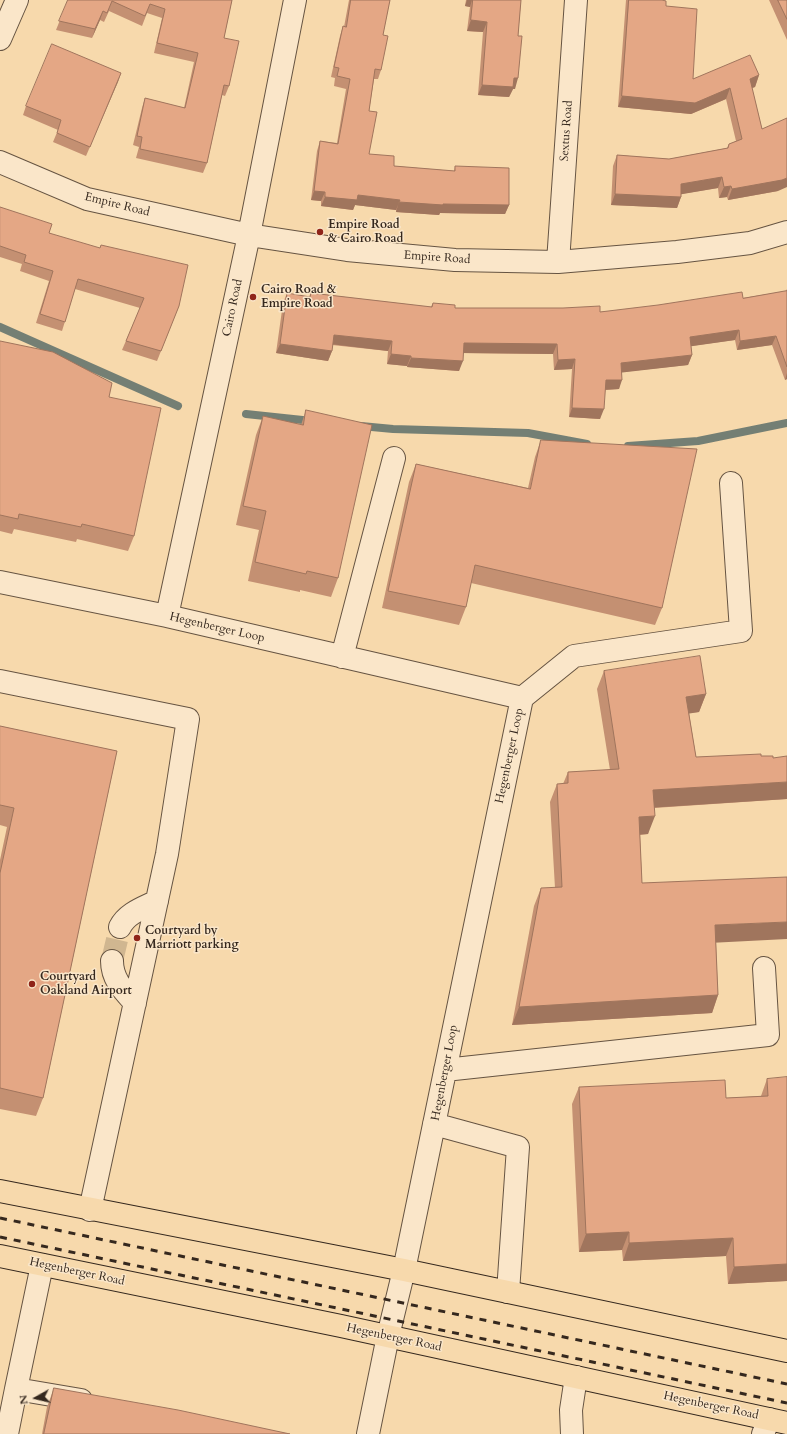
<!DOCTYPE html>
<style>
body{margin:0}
#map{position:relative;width:787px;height:1434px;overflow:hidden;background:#f7d9ac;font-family:Cardo,serif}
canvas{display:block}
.north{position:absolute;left:16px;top:1378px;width:40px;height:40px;-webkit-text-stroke:3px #fae6c9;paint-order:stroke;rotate:262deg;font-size:11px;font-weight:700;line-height:16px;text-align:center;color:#35281e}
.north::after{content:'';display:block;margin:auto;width:14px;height:18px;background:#35281e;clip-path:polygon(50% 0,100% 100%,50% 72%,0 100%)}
</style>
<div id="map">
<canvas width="787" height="1434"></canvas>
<div class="north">N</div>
</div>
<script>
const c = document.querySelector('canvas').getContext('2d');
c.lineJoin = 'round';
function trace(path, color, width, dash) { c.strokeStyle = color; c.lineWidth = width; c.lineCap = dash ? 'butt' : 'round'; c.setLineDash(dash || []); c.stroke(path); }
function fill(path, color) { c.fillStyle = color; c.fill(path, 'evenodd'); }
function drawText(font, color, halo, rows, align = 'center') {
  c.font = font + ' Cardo,serif'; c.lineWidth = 3; c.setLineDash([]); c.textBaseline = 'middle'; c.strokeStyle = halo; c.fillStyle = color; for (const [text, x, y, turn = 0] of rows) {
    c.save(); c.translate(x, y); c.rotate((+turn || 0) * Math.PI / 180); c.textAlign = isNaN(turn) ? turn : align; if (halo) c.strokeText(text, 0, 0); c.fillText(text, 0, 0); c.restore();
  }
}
trace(new Path2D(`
 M0,327l178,79
 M246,414l66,7
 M361,426l32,3 135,4 59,11
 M628,446l70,-5 89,-18`), '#747f74', 8);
trace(new Path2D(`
 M112,961l8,-34`), '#d0b690', 22, [22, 11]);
const minor = new Path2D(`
 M0,39l17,-39
 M0,162l87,37 162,36 98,15 108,10 103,2 119,-10 73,-9 37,-11
 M558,262l18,-262
 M0,582l167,34 355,82 -118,572 -16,66 -20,98
 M167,616l82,-381 46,-235
 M342,657l52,-199
 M0,681l188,38 -21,135 -77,356
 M522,698l52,-42 167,-25 -10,-148
 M120,927c7,-14 23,-19 37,-26
 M112,961c0,18 11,29 23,42
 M445,1070l323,-35 -4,-67
 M434,1124l84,23 -10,145
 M42,1265l-26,124 65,11
 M7,1434l9,-45
 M572,1434l-1,-24 5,-33
 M763,1434l6,-15`);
const major = new Path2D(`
 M0,1191l404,79 383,81
 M0,1256l341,70 446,97`);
trace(minor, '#665442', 24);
trace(major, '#35281e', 24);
trace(minor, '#fae6c9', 22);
trace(major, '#f7d9ac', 22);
trace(new Path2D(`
 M0,1218l787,166
 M0,1237l787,166`), '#35281e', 3, [7, 7]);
fill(new Path2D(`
 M68,0h164l-8,38 5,48 -4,10 -3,-1 -15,68 -4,10 -67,-15 3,-11 -6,-2 9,-37 3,-10 39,10 10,-46 -40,-9 8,-35 -15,-5 -5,13 -33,-15 -5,11 -4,-2 -8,18 -36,-8z
 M349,0h41l-7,35 -2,35 -3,9h-4l-5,32v43l25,12 60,5 1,-5 54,39 -4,9 -65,-1 -1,2 -43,-3v-2l-41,-5 -2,5 -32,-4v-5l-10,-1 6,-49 3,-10 17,2 9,-54 -12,-3 1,-8 -4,-1 9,-41 3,-10 1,1z
 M466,0h55l-3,36 -3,53h-2l-4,8 -31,-2 5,-63 -16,-1 3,-24 -5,-1z
 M626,0h36l4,6 27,73 66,-4 -4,12 -3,1 10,41 16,62 -50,9 -1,-3 -8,1 -1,-10 -37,6v3l-4,11 -66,-3 2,-39 4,-11 52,4 58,-11 2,-4 7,-3 -10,-42 -35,15 -73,-7z
 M769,0h18v40z
 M121,73l-35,83 -33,-14 5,-12 -35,-15 3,-9z
 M0,207l49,26 130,73 -22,55 -35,-11 18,-42 -65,-19 -13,42 -26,-8 13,-42 -29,-10 2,-7 -22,-7z
 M787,289v90l-2,1 -13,-35 -35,5 -2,-10 -44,6 1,9 -4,10 -66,7 -3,17 -14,1 -5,29 -31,-2 3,-48 -18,1 -1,-16 -90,-1 -4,18 -52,-4v-1l-20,-2 1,-13 -56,-6v6l-4,10 -52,-8 7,-50 4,-10 22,4 2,-4 120,14 2,-4 22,5 145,4 143,-14 43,-7z
 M0,341l109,56 25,139 -6,15 -51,-12 -1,3 -62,-13 -2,5 -12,-3z
 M306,410l32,168 -7,19 -31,-7v2l-52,-11 11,-51 -23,-5 20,-90 7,-19 38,9z
 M541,440l121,168 -7,17 -184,-42 -5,24 -7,18 -77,-17 27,-126 7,-18 112,24 7,-31z
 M604,671l102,23 -7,18 -10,1 7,44 65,-1 26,43 -133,9 -6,26 -8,1 2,48 74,60 2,52 -6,18 -200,12 22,-119 7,-18h14l-5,-86 7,-18h6l5,-12 42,-2 -13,-81z
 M0,726l117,25 -74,347 -7,18 -36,-7v-249l7,-33 -7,-2z
 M767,1079l20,202 -59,3 -2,-28 -103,5 -1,-11 -43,2 -7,-148 7,-17 147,11 35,-2z
 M54,1388l236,46h-248l5,-27z`), '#c49072');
fill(new Path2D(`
 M467,0h5l-2,7 -5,-1z
 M103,11l-3,9 -8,18 3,-9z
 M471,20l16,2 -4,10 -16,-1z
 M121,73l-3,9 -32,74 4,-9z
 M759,75l-4,12 -9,3 4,-11z
 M514,78h4l-3,11h-2l-4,8 -31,-2 4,-10z
 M730,88l-4,11 -35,15 -73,-7 4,-11z
 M722,177l-4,11 -41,7 4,-11z
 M787,178v9l-9,4 -50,9 4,-11z
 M731,186l-4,11 -8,1 5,-11z
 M314,191l11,1 -4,9 -10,-1z
 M615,194l66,3 -4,11 -66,-3z
 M358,195l42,5 -4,10 -41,-5 -2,5 -32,-4 4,-9z
 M399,202l44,2 66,1 -4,9 -65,-1 -1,2 -43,-3z
 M739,330l-4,10 -49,7 4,-10z
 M334,335l58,6 -4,10 -58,-7z
 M776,336l-4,9 -35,5 3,-9z
 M464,343l93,1 -4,10 -93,-1z
 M280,344l52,7 -4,10 -52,-8z
 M391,354l20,2 -4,10 -20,-2z
 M692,355l-4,10 -70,8 3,-10z
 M411,358l52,3 -4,10 -52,-4z
 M575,359l-3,10 -18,1 4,-10z
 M787,373v6l-2,1z
 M606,380h16l-3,9 -17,1z
 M572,408l32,1 -4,10 -31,-2z
 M706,694l-7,18 -19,3 6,-18z
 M787,782v17l-140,9 6,-18z
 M655,816l-7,18 -16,1 7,-18z
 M787,922v17l-78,4 6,-18z
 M718,995l-6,18 -200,12 7,-18z
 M629,1232l-7,18 -43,2 7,-18z
 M733,1238l-7,18 -103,5 6,-18z
 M787,1264v17l-59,3 6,-17z`), '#a0755d');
const building = new Path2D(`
 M68,0h164l-8,38 15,3 -10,45 -5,-1 -17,78 -67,-14 2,-12 -5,-1 8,-38 40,10 13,-55 -41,-10 8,-34 -15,-5 -5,12 -33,-15 -5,12 -4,-2 -8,18 -36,-8z
 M351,0h39l-7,35 5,1 -7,34 -6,-1 -6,42 8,1 -8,42 25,2v10l61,5v-5l54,2v37l-66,-1v1l-44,-3 1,-2 -42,-5 -1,5 -32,-3v-5l-11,-1 6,-50 18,3 12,-65 -13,-3 2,-8 -5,-1 9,-41 3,1z
 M473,0h48l-3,36h4l-4,42h-4l-1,9 -31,-2 5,-63 -16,-2z
 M629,0h33l4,1v5l31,3 -4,70 57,-24 9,20 -9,4 12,50 25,-11v60l-5,2 -50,9 -1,-3 -7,1 -2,-10 -41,7v13l-66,-3 2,-39 52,4 59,-11 1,-4 13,-5 -12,-51 -35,15 -73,-7z
 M778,0h9v19z
 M52,44l69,29 -31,74 -33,-14 4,-13 -35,-14z
 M0,207l52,17 -3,9 51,15 1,-3 87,20 -9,41 -18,45 -35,-10 18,-43 -66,-19 -13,43 -25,-8 13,-43 -29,-9 2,-7 -26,-9z
 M787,291v76l-11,-31 -36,5 -1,-11 -49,7 2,18 -71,8 1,17h-16l-2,29 -32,-1 3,-49 -17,1 -1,-16 -93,-1 -1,18 -52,-3v-2l-20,-2 1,-13 -58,-6 -2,16 -52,-7 7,-51 23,4 1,-4 121,14 1,-4 22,2v3h108l37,-2v6l58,-7 84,-13 1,6z
 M0,341l53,11 59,31 -3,14 52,11 -27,128 -52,-12 -1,3 -62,-13 -1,5 -18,-4z
 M306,410l66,15 -34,153 -31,-7 -1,3 -51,-12 11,-51 -23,-5 20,-90 40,9z
 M541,440l156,9 -35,159 -187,-43 -9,42 -78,-16 28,-127 114,25z
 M700,656l6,38 -20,3 10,60 65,-3v2h12v2l14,-2v26l-134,8 2,26 -16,1 3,66 145,-6v45l-72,3 3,70 -199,12 22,-119 21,-1 -5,-103 11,-1v-11l51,-3 -15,-98z
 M0,726l117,25 -74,347 -43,-10v-215l14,-65 -14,-3z
 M787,1077v187l-53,3 -1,-29 -104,5v-11l-43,2 -7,-147 146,-7 1,18 42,-2 -1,-17z
 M54,1388l124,22 112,24h-246z`);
fill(building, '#e4a785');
trace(building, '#a0755d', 1);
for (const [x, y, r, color] of [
 [320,232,4,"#8f2418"],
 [253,297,4,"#8f2418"],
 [137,938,4,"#8f2418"],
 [32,984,4,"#8f2418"]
]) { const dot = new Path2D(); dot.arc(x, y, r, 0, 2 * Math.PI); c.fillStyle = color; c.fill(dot); trace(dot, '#fae6c9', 1.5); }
drawText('12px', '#35281e', '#fae6c9', [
 ["Sextus Road",567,131,-86],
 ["Empire Road",117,205,14],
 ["Empire Road",437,258,4],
 ["Cairo Road",233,308,-78],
 ["Hegenberger Loop",217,628,13],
 ["Hegenberger Loop",510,756,-78],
 ["Hegenberger Loop",445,1073,-79],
 ["Hegenberger Road",77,1272,12],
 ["Hegenberger Road",394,1338,12],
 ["Hegenberger Road",711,1406,12]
]);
drawText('bold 12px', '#35281e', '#fae6c9', [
 ["Empire Road",328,225],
 ["& Cairo Road",328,239],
 ["Cairo Road &",261,290],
 ["Empire Road",261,304],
 ["Courtyard by",145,931],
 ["Marriott parking",145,945],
 ["Courtyard",40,977],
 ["Oakland Airport",40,991]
], 'left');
</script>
